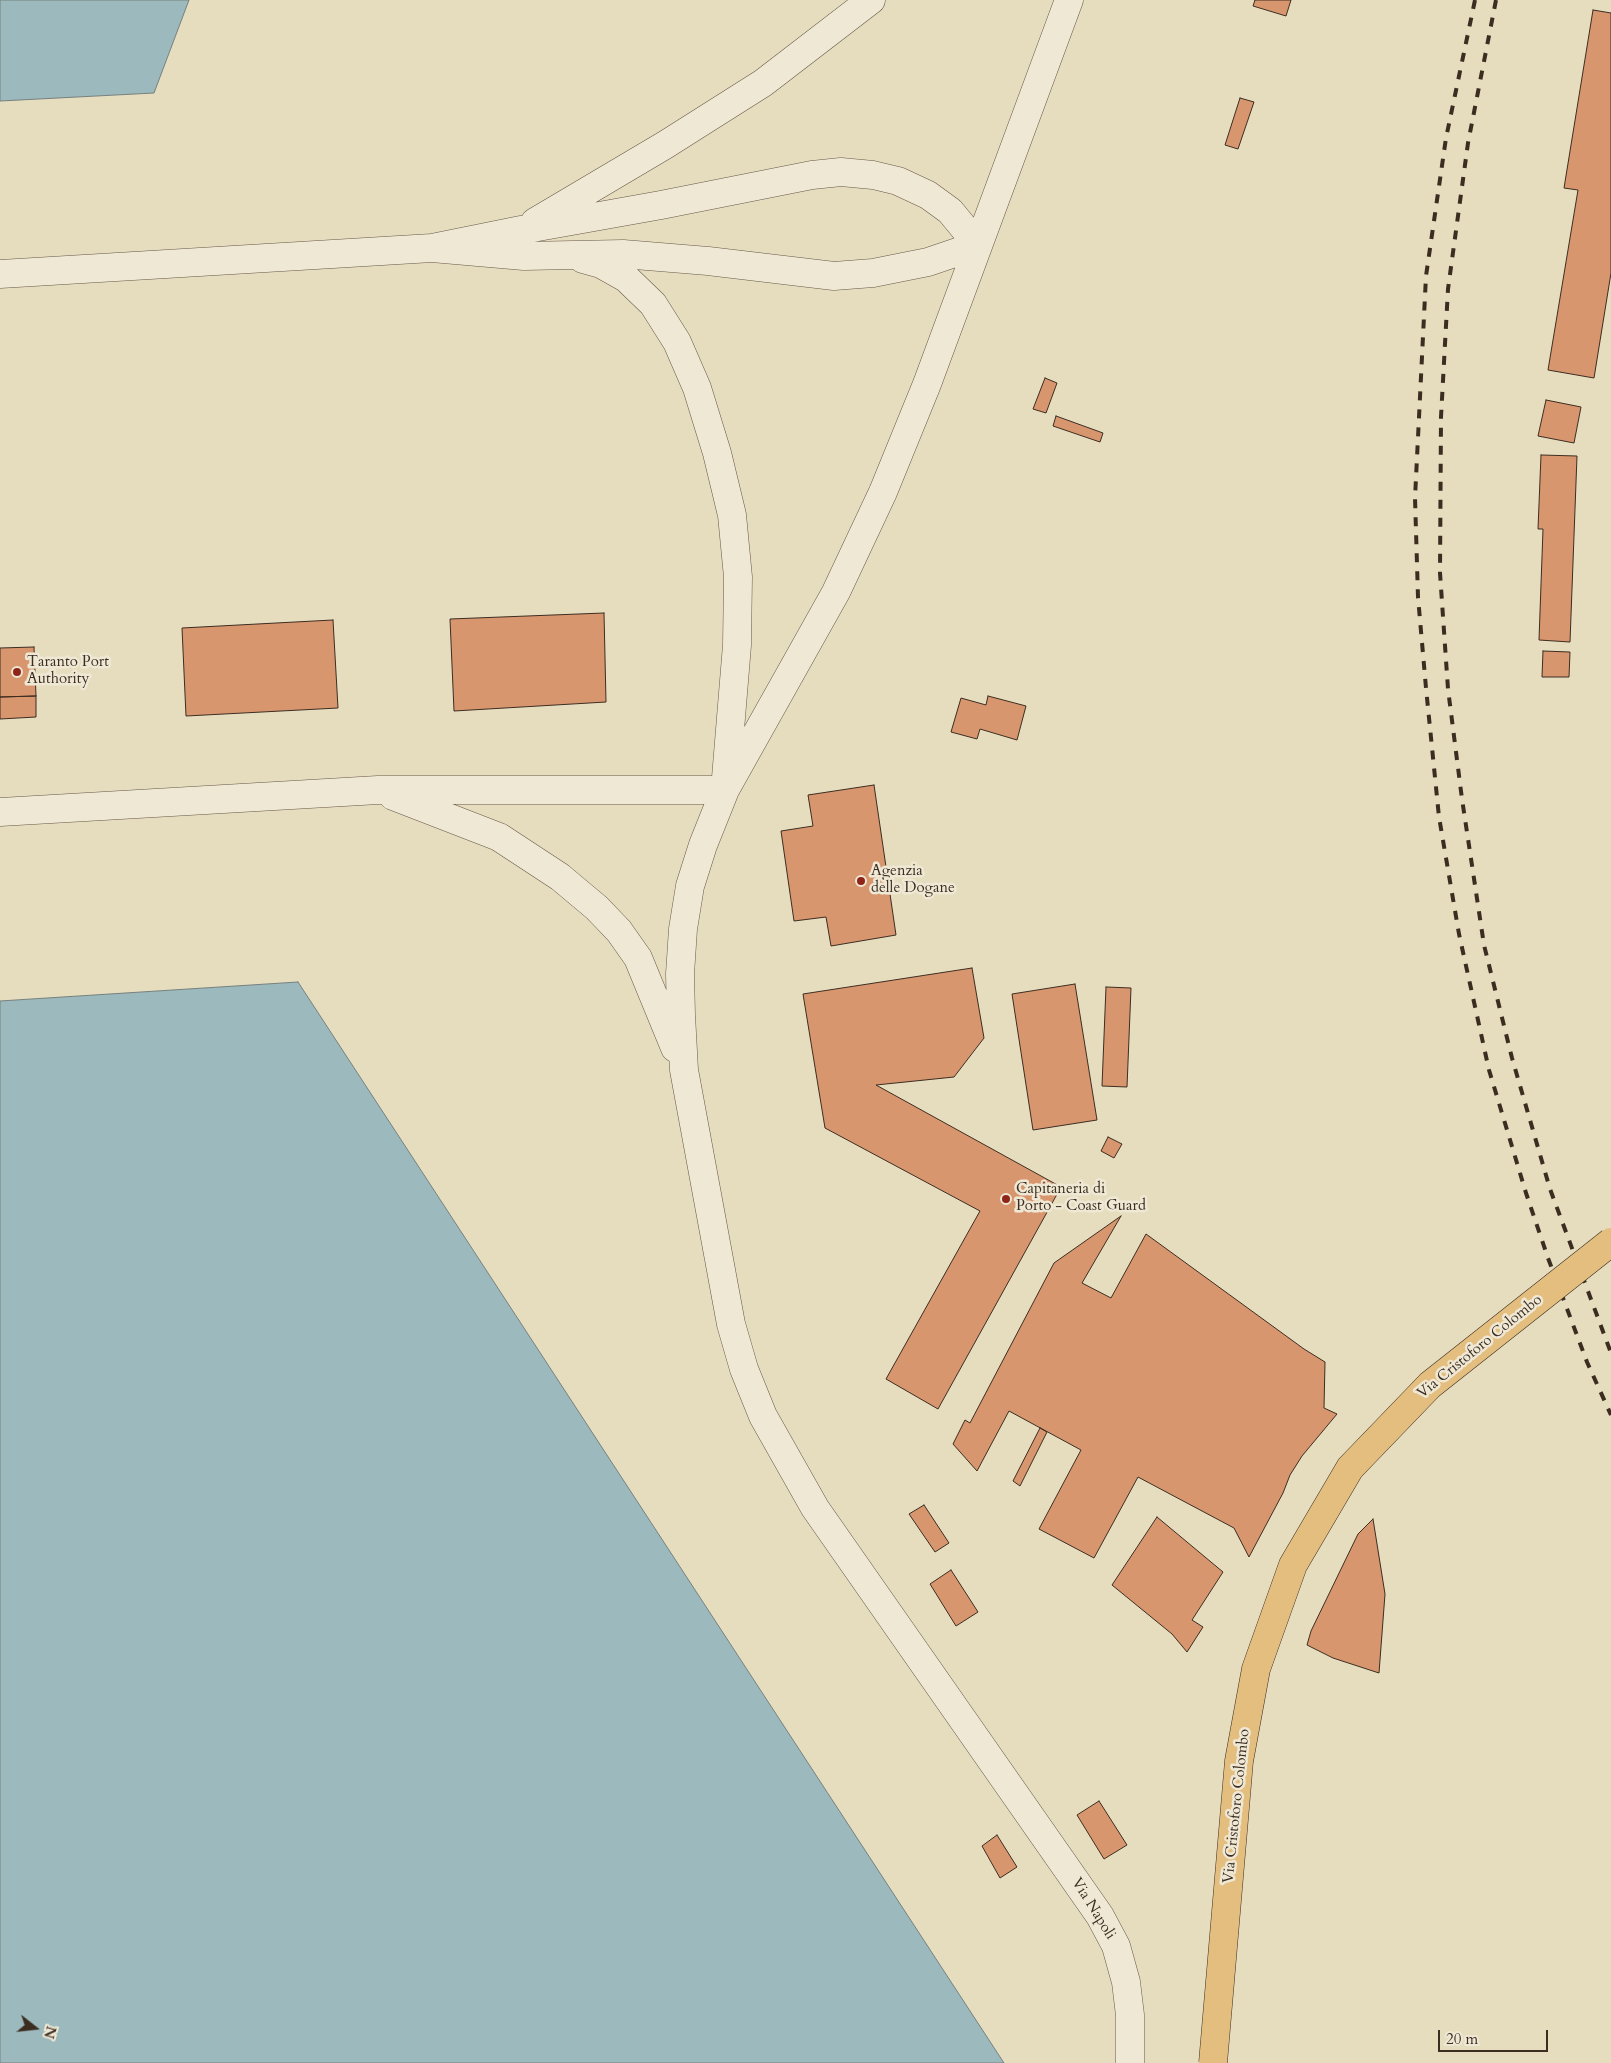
<!DOCTYPE html>
<style>
body{margin:0}
#map{position:relative;width:1611px;height:2063px;overflow:hidden;background:#e6dcbe;font-family:Cardo,serif}
canvas{display:block}
.north{position:absolute;left:10px;top:2003px;width:50px;height:50px;-webkit-text-stroke:4px #efe8d5;paint-order:stroke;rotate:106deg;font-size:14px;font-weight:700;line-height:20px;text-align:center;color:#3c2d21}
.north::after{content:'';display:block;margin:auto;width:18px;height:22px;background:#3c2d21;clip-path:polygon(50% 0,100% 100%,50% 72%,0 100%)}
.scale{position:absolute;left:1438px;top:2030px;width:110px;height:22px;box-sizing:border-box;border:2px solid #3c2d21;border-top:0;padding-left:6px;font-size:15px;line-height:18px;white-space:nowrap;color:#3c2d21;-webkit-text-stroke:4px #efe8d5;paint-order:stroke}
</style>
<div id="map">
<canvas width="1611" height="2063"></canvas>
<div class="north">N</div>
<div class="scale">20 m</div>
</div>
<script>
const ctx = document.querySelector('canvas').getContext('2d');
ctx.lineJoin = 'round';
function fill(path, color) {
  ctx.fillStyle = color;
  ctx.fill(path, 'evenodd');
}
function toPath(rows) {
  const path = new Path2D();
  for (const r of rows) {
    path.moveTo(r[0], r[1]);
    for (let i = 2; i < r.length; i += 2) path.lineTo(r[i], r[i + 1]);
  }
  return path;
}
function stroke(path, color, width, dash) {
  ctx.strokeStyle = color;
  ctx.lineWidth = width;
  ctx.lineCap = dash ? 'butt' : 'round';
  ctx.setLineDash(dash || []);
  ctx.stroke(path);
}
function drawText(font, color, halo, rows, align = 'center') {
  ctx.font = font + ' Cardo,serif';
  ctx.lineWidth = 5;
  ctx.setLineDash([]);
  ctx.textBaseline = 'middle';
  ctx.strokeStyle = halo;
  ctx.fillStyle = color;
  for (const [text, x, y, turn = 0] of rows) {
    ctx.save();
    ctx.translate(x, y);
    ctx.rotate((+turn || 0) * Math.PI / 180);
    ctx.textAlign = isNaN(turn) ? turn : align;
    if (halo) ctx.strokeText(text, 0, 0);
    ctx.fillText(text, 0, 0);
    ctx.restore();
  }
}
const water = toPath([
 [0,0,189,0,154,93,0,101,0,0],
 [298,982,1004,2063,0,2063,0,1001,298,982]
]);
fill(water, '#9cb9bd');
stroke(water, '#76817f', 1);
const building = toPath([
 [1255,0,1291,0,1286,16,1253,6,1255,0],
 [1593,10,1611,13,1611,273,1594,378,1548,370,1578,190,1564,188,1593,10],
 [1240,98,1254,102,1238,149,1225,145,1240,98],
 [1045,378,1057,383,1046,413,1033,409,1045,378],
 [1546,400,1581,407,1574,443,1538,436,1546,400],
 [1056,416,1103,433,1100,442,1053,426,1056,416],
 [1541,455,1577,456,1570,642,1539,640,1543,529,1538,529,1541,455],
 [604,613,606,702,454,711,450,619,604,613],
 [333,620,338,708,186,716,182,628,333,620],
 [34,647,36,696,0,697,0,648,34,647],
 [1543,651,1570,652,1569,677,1542,677,1543,651],
 [36,696,36,717,0,719,0,697,36,696],
 [988,696,1026,706,1017,740,980,729,977,739,951,732,961,698,986,705,988,696],
 [874,785,896,935,831,946,826,917,794,921,781,831,813,826,808,795,874,785],
 [972,968,984,1038,954,1077,876,1085,1061,1187,938,1409,886,1379,980,1211,825,1128,803,994,972,968],
 [1075,984,1097,1120,1033,1130,1012,994,1075,984],
 [1106,987,1131,988,1127,1087,1102,1086,1106,987],
 [1108,1137,1122,1144,1114,1158,1101,1151,1108,1137],
 [1121,1216,1082,1283,1111,1298,1146,1234,1304,1349,1325,1362,1324,1408,1337,1414,1302,1456,1290,1475,1283,1493,1249,1557,1234,1528,1138,1477,1094,1558,1039,1529,1081,1450,1009,1411,977,1471,953,1444,965,1420,970,1423,1054,1263,1121,1216],
 [1040,1428,1047,1432,1020,1486,1013,1481,1040,1428],
 [924,1505,949,1543,935,1552,909,1514,924,1505],
 [1157,1517,1223,1572,1192,1620,1203,1627,1187,1652,1172,1634,1112,1585,1157,1517],
 [1373,1519,1385,1594,1379,1673,1333,1658,1307,1645,1311,1631,1358,1534,1373,1519],
 [951,1570,978,1612,956,1626,930,1584,951,1570],
 [1099,1801,1127,1845,1104,1859,1077,1815,1099,1801],
 [997,1835,1017,1867,1000,1878,982,1846,997,1835]
]);
fill(building, '#d8966f');
stroke(building, '#3c2d21', 1);
const minor = toPath([
 [1069,0,927,384,883,492,836,592,725,790,703,845,690,886,683,929,680,974,681,1015,684,1070,731,1324,744,1369,763,1416,815,1508,1100,1916,1116,1946,1126,1982,1130,2015,1130,2063],
 [535,222,665,145,763,83,871,0],
 [0,274,432,248,524,256,623,254,708,261,834,276,873,273,928,262,978,245,950,211,928,195,898,181,873,175,841,172,812,175,661,205,521,230,432,248],
 [393,796,499,837,560,877,597,908,619,931,638,958,675,1048],
 [0,812,378,790,725,790,737,645,738,577,732,515,717,453,697,388,677,342,653,304,626,278,601,264,583,259]
]);
stroke(minor, '#665948', 29);
stroke(minor, '#efe8d5', 28);
stroke(toPath([
 [1475,0,1446,138,1426,276,1415,498,1418,597,1426,688,1439,817,1459,934,1489,1070,1526,1193,1548,1258,1587,1362,1611,1415],
 [1496,0,1468,143,1448,289,1441,417,1440,573,1448,689,1462,799,1484,945,1512,1058,1550,1189,1611,1353]
]), '#3c2d21', 4, [9, 9]);
const majorBridge = toPath([
 [1213,2063,1239,1761,1256,1669,1293,1565,1350,1468,1430,1385,1611,1242]
]);
stroke(majorBridge, '#3c2d21', 29, []);
stroke(majorBridge, '#e3be7f', 28);
for (const [x, y, r, color] of [
 [17,672,5,"#8f2418"],
 [861,881,5,"#8f2418"],
 [1006,1199,5,"#8f2418"]
]) {
  const dot = new Path2D();
  dot.arc(x, y, r, 0, 2 * Math.PI);
  ctx.fillStyle = color;
  ctx.fill(dot);
  stroke(dot, '#efe8d5', 2);
}
drawText('15px', '#3c2d21', '#efe8d5', [
 ["Taranto Port",27,663],
 ["Authority",27,680],
 ["Agenzia",871,872],
 ["delle Dogane",871,889],
 ["Capitaneria di",1016,1190],
 ["Porto - Coast Guard",1016,1207]
], 'left');
drawText('15px', '#3c2d21', '#efe8d5', [
 ["Via Cristoforo Colombo",1480,1347,-39],
 ["Via Cristoforo Colombo",1237,1806,-84],
 ["Via Napoli",1093,1909,58]
]);
</script>
